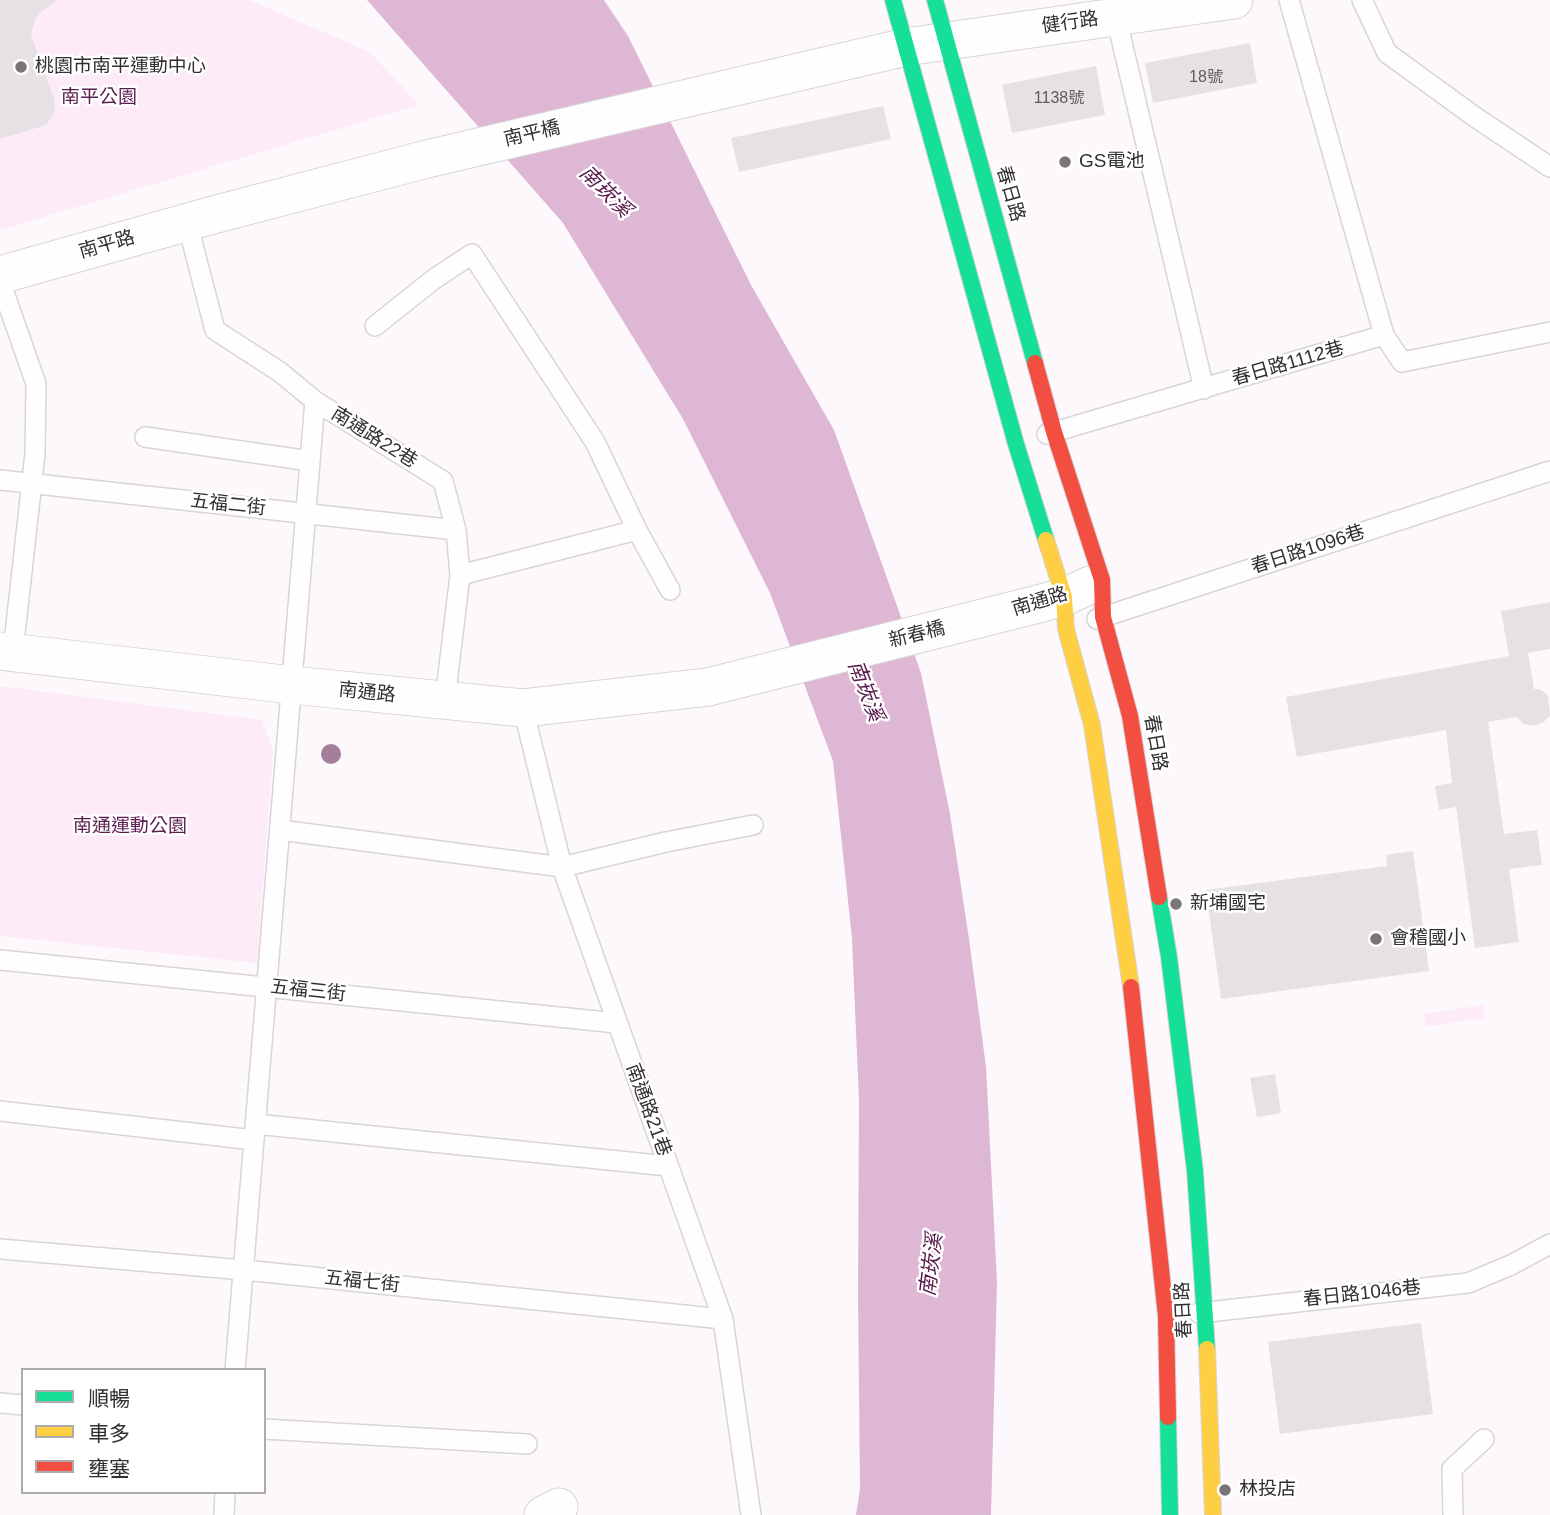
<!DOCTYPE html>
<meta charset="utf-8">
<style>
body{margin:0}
#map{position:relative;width:1550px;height:1515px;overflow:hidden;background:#fdf8fb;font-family:Arial,"Noto Sans TC",sans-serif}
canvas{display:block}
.legend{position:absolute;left:21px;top:1368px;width:245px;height:126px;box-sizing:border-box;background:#fff;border:2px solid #adabad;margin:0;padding:9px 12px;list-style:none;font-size:21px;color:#332e32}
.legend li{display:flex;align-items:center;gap:14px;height:35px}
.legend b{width:35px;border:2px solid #adabad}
</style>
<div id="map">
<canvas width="1550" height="1515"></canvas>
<ul class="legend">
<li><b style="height:9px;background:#16e098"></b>順暢</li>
<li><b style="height:9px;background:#ffcf43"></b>車多</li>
<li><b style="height:9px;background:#f24e42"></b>壅塞</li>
</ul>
</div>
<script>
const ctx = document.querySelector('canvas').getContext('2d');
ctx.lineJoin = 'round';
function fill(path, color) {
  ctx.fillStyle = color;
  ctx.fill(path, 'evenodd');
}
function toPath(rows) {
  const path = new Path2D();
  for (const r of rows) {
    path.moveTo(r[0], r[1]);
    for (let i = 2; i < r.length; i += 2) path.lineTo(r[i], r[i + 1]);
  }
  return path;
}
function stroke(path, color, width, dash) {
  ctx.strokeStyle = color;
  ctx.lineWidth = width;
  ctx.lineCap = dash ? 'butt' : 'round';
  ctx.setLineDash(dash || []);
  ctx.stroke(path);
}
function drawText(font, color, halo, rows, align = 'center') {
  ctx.font = font + ' Arial,"Noto Sans TC",sans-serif';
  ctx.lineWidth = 5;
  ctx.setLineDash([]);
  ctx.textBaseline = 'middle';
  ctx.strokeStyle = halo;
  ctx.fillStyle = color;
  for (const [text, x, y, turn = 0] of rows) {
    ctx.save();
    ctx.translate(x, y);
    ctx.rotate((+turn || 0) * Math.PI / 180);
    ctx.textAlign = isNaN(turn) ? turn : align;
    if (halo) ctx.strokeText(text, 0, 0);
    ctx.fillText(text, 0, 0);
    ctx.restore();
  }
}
fill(toPath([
 [0,0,249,0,370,52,419,105,0,230],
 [0,686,262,720,273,752,257,963,0,936],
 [1484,1005,1485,1018,1426,1027,1424,1014]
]), '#fdebf8');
fill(toPath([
 [367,0,604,0,628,36,751,285,834,430,921,673,950,814,969,939,986,1067,997,1282,991,1515,856,1515,860,1489,858,1294,859,1101,852,938,833,761,770,593,683,419,563,223]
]), '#deb7d4');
fill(toPath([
 [0,0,58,0,39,13,34,22,31,35,54,99,55,110,46,125,0,139],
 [1250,43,1257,83,1153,103,1145,63],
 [1096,66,1105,115,1012,133,1002,85],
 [883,106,891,139,739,172,731,138],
 [1550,602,1550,649,1528,653,1534,689,1540,689,1548,696,1550,715,1544,722,1534,726,1524,724,1516,717,1488,722,1504,834,1537,830,1542,865,1509,869,1519,942,1475,948,1456,807,1439,810,1435,786,1452,783,1446,730,1297,757,1286,697,1509,656,1501,611],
 [1413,851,1429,971,1221,999,1206,890,1387,866,1386,855],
 [1275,1074,1281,1113,1257,1117,1250,1078],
 [1421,1323,1433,1414,1280,1434,1268,1342]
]), '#e5e1e4');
const lane = toPath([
 [1289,0,1384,335],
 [1362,0,1387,53,1475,117,1550,167],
 [1116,17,1204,389],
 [187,222,215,330,280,372,315,401,443,481,456,530,460,575,445,700],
 [0,281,36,384,35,454,13,652],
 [375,326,434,279,472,254,595,442,637,530,670,590],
 [1047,434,1384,335,1402,362,1550,332],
 [145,437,310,461],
 [0,480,456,530],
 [460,575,637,530],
 [1097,619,1550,471],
 [523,708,562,867,723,1319,751,1515],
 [280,830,562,867,666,842,753,825],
 [0,960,617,1023],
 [0,1111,254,1140],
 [255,1124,668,1166],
 [0,1249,244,1270,723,1319],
 [1199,1313,1468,1283,1511,1265,1550,1244],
 [235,1370,315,401],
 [0,1403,23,1405],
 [264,1429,527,1444],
 [224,1515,225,1492],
 [1453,1515,1452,1469,1484,1439]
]);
const street = toPath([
 [0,275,213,215,427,159,906,47,1234,0],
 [0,651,292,685,523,708,708,687,1038,604,1064,597,1090,585],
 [543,1515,559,1507]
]);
const fast = toPath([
 [893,0,1016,444,1046,540],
 [935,0,1035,363],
 [1159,897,1169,957,1195,1171,1207,1349],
 [1168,1417,1170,1515]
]);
const slow = toPath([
 [1046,540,1064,597,1066,629,1092,725,1131,987],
 [1207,1349,1213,1515]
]);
const jam = toPath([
 [1035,363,1054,432,1102,580,1103,617,1130,716,1159,897],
 [1131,987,1166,1316,1168,1417]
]);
stroke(lane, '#d8d4d7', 22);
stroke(street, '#d8d4d7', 39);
stroke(fast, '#d8d4d7', 18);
stroke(slow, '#d8d4d7', 18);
stroke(jam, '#d8d4d7', 18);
stroke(lane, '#fffefe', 19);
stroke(street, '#fffefe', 37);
stroke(fast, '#16e098', 16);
stroke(slow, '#ffcf43', 16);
stroke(jam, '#f24e42', 16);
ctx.fillStyle = '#a47f9c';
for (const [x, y] of [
 [331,754]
]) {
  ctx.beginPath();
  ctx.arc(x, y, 10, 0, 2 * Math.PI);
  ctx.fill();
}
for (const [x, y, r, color] of [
 [21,67,7,"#7a7578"],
 [1065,162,7,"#7a7578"],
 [1176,904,7,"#7a7578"],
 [1376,939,7,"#7a7578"],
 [1225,1490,7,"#7a7578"]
]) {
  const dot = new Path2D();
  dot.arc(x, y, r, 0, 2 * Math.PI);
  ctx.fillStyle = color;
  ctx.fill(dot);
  stroke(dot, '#fff', 2.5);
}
drawText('16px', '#605b5e', null, [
 ["18號",1206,78],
 ["1138號",1059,99]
]);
drawText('19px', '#332e32', '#fff', [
 ["健行路",1070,23,-8],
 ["南平橋",532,134,-13],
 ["春日路",1010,194,74],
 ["南平路",107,245,-16],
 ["春日路1112巷",1288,364,-16],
 ["南通路22巷",374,438,32],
 ["五福二街",228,505,6],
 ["春日路1096巷",1308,550,-18],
 ["南通路",1040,602,-17],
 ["新春橋",917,635,-14],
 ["南通路",367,693,6],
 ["春日路",1155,743,80],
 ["五福三街",308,991,6],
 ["南通路21巷",648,1110,70],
 ["五福七街",362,1282,6],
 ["春日路1046巷",1362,1294,-6],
 ["春日路",1184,1310,-93]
]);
drawText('19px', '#332e32', '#fff', [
 ["桃園市南平運動中心",35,67],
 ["GS電池",1079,162],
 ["新埔國宅",1190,904],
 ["會稽國小",1390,939],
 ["林投店",1239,1490]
], 'left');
drawText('19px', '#5b1c4f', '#fff', [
 ["南平公園",99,98],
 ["南通運動公園",130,827]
]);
drawText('italic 21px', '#58194d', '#fff', [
 ["南崁溪",605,192,45],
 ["南崁溪",865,691,69],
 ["南崁溪",932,1265,-83]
]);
</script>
